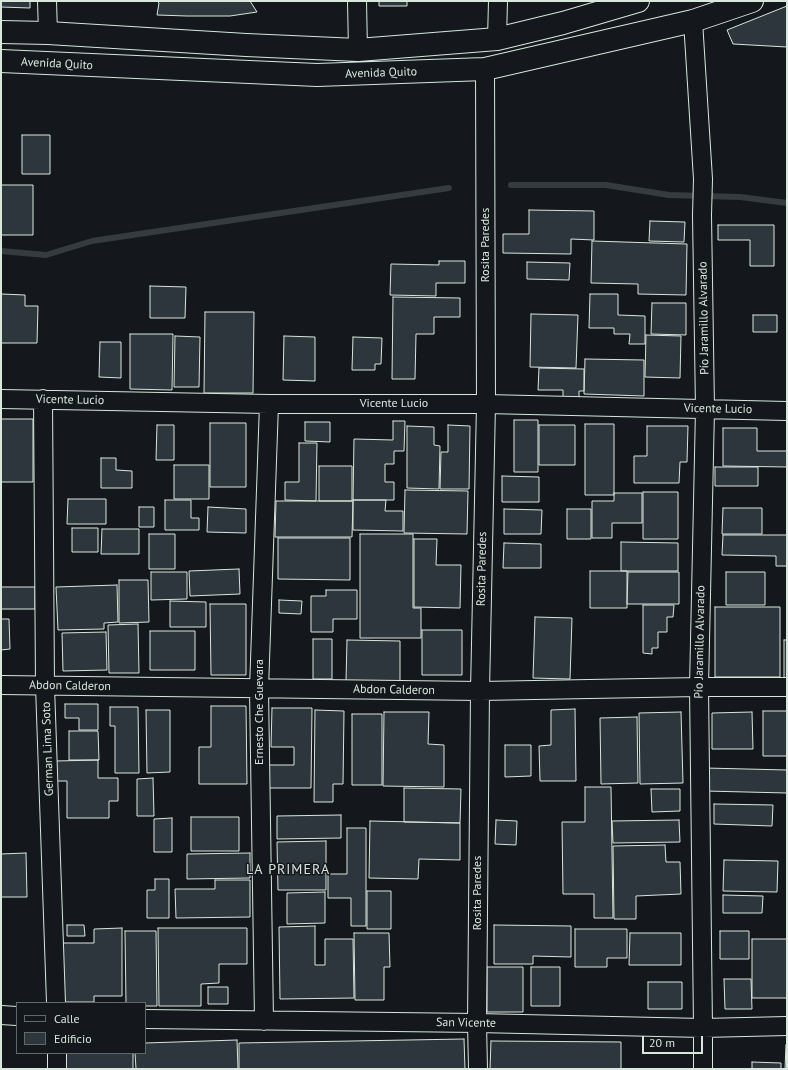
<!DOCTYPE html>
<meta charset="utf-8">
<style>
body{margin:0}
#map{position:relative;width:788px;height:1070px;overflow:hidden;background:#14181c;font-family:"PT Sans",sans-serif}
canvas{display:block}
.frame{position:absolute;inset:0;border:2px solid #d8e6dc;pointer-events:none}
.legend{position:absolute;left:16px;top:1002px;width:130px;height:52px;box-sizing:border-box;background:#14181c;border:1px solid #626a69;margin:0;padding:5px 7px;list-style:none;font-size:12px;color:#d8e6dc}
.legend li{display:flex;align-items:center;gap:8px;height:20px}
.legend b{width:20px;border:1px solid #626a69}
.scale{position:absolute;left:642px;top:1036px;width:61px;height:18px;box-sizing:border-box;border:2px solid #d8e6dc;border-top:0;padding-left:5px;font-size:12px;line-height:14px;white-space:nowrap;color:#d8e6dc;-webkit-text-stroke:3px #14181c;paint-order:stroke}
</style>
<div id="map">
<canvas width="788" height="1070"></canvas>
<div class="frame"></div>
<ul class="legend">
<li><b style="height:5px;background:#14181c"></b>Calle</li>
<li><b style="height:11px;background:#2c363c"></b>Edificio</li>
</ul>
<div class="scale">20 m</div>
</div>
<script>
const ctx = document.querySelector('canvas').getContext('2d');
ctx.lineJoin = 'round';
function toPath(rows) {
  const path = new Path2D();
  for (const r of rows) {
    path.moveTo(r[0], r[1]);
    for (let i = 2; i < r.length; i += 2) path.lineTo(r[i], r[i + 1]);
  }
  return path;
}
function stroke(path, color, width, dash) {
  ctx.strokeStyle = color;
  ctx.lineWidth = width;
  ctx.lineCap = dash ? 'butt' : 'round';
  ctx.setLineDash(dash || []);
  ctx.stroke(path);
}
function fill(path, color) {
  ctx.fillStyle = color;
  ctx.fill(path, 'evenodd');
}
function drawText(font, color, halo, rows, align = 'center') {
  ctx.font = font + ' "PT Sans",sans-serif';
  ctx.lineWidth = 3;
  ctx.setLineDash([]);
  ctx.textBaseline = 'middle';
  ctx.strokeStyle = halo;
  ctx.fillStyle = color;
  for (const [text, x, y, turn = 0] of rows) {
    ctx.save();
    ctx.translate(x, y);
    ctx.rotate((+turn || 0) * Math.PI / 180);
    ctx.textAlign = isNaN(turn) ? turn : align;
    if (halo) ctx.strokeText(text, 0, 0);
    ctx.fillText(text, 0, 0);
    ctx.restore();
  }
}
stroke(toPath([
 [511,185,606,185,669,195,740,197,787,203],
 [1,251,46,255,92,241,449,188]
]), '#363b3e', 6);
const building = toPath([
 [1,1,30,1,30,8,1,7,1,1],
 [157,1,250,1,257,12,230,16,187,16,157,15,159,3,157,1],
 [379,1,407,1,407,6,379,6,379,1],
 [787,6,787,47,733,44,727,30,787,6],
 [22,135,50,135,50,174,22,174,22,135],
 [1,185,33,185,33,235,1,235,1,185],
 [529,210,594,211,594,240,571,239,571,254,503,253,503,234,529,234,529,210],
 [650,221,685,222,684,242,649,241,650,221],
 [718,225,774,225,774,266,750,266,750,240,718,240,718,225],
 [592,241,687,244,686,295,638,294,638,284,591,283,592,241],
 [439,261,465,261,465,283,436,283,436,296,390,295,391,264,439,265,439,261],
 [527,262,570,263,569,280,527,279,527,262],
 [150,286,186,287,185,318,150,318,150,286],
 [1,294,25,295,25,306,38,306,37,343,1,343,1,294],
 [590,294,618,294,618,315,645,316,645,344,629,344,630,334,614,334,614,328,589,328,590,294],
 [393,297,460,298,460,317,434,317,434,334,416,334,415,379,392,379,393,297],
 [652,303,686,303,686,335,651,334,652,303],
 [205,312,254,312,253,393,204,393,205,312],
 [531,314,578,315,576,368,530,367,531,314],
 [753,315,777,315,777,332,753,332,753,315],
 [130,334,173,334,172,390,130,389,130,334],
 [646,335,681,336,680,378,645,377,646,335],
 [175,336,200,337,199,387,174,387,175,336],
 [284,336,315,337,315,381,283,380,284,336],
 [353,337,382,338,381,364,375,364,375,370,352,370,353,337],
 [100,342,121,342,121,378,99,377,100,342],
 [585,359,644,360,644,396,584,394,585,359],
 [539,368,584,369,584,391,579,391,579,398,563,398,563,390,538,390,539,368],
 [1,419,33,419,33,482,1,482,1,419],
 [514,420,538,420,538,472,514,472,514,420],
 [393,421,405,421,404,451,394,451,394,464,385,464,385,482,394,482,394,500,353,500,354,439,393,440,393,421],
 [305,422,330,422,330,442,305,441,305,422],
 [210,423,246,423,246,487,210,487,210,423],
 [585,424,614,424,614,495,585,495,585,424],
 [157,425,174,425,174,460,156,460,157,425],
 [448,425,470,426,469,489,440,489,441,452,448,452,448,425],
 [539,425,575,425,575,465,539,465,539,425],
 [407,426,434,427,434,445,440,446,439,489,407,488,407,426],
 [647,426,688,426,687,462,680,462,679,483,634,483,634,456,647,456,647,426],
 [723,428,757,428,757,451,787,451,787,467,723,466,723,428],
 [299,443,317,443,316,501,285,500,285,482,299,482,299,443],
 [101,458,116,458,116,470,132,471,132,488,101,488,101,458],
 [174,465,209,465,209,499,174,499,174,465],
 [319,466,352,466,352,501,319,501,319,466],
 [715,467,758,467,758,486,715,486,715,467],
 [502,476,539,477,539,502,502,502,502,476],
 [405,490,468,491,467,534,404,533,405,490],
 [643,492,678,492,678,539,643,539,643,492],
 [614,493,642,493,642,523,612,523,612,538,592,538,592,501,614,501,614,493],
 [68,499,106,499,106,524,67,524,68,499],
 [165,500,191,500,191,518,199,518,199,530,165,530,165,500],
 [353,500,386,500,385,511,403,511,403,531,353,530,353,500],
 [276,501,353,501,352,537,275,537,276,501],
 [139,507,154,507,154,527,139,527,139,507],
 [208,507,246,509,246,533,207,532,208,507],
 [723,508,762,508,762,534,722,534,723,508],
 [504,509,542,510,541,534,504,534,504,509],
 [567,509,591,509,591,539,567,539,567,509],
 [72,528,98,528,98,552,72,552,72,528],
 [102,529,139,529,139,554,101,554,102,529],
 [149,534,175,534,175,569,149,569,149,534],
 [360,534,413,534,413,608,421,608,421,638,360,638,360,534],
 [723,535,787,535,787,566,776,566,776,556,722,555,723,535],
 [278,538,350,538,350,580,278,579,278,538],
 [414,539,437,539,436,565,461,565,460,608,414,607,414,539],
 [621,542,678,543,678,571,621,571,621,542],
 [504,543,541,544,541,568,503,568,504,543],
 [239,569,240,594,190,596,189,571,239,569],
 [590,571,627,571,627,608,590,608,590,571],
 [151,572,187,572,187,599,151,600,151,572],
 [628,572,679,572,679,604,627,604,628,572],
 [726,572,765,572,765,605,726,605,726,572],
 [119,580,148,580,149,622,119,623,119,580],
 [117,585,118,622,104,623,104,629,58,630,56,587,117,585],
 [1,587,35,587,35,609,1,609,1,587],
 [326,590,357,590,357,619,333,619,333,632,311,632,311,596,326,596,326,590],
 [279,600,302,601,301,614,279,613,279,600],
 [170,601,206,602,206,627,170,627,170,601],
 [210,604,246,604,246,675,211,675,210,604],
 [643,605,674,605,673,617,667,617,667,632,658,632,658,648,652,648,652,654,643,653,643,605],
 [715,607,780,607,780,677,715,677,715,607],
 [535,617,572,618,570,679,533,678,535,617],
 [1,619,9,619,10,649,1,650,1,619],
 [138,624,139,673,109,673,108,625,138,624],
 [422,630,462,630,462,675,422,675,422,630],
 [150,631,195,631,195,670,150,670,150,631],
 [106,632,107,670,63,671,62,633,106,632],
 [313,639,332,639,332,679,313,679,313,639],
 [347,640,400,641,400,682,346,681,347,640],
 [784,640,787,640,787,680,784,680,784,640],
 [65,704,98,704,98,730,79,730,79,718,65,718,65,704],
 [211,706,246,706,247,784,199,784,199,747,211,747,211,706],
 [110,707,138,707,139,773,115,773,115,726,110,726,110,707],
 [272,708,312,708,311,788,265,788,265,765,294,765,294,747,271,747,272,708],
 [575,709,576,781,540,781,539,746,551,745,551,710,575,709],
 [146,710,170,710,170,772,147,773,146,710],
 [315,710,344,711,343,784,333,784,333,802,314,802,315,710],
 [763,711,787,711,787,756,763,756,763,711],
 [384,712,429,712,428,744,444,745,444,787,383,786,384,712],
 [681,712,683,783,640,784,639,713,681,712],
 [752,712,753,749,712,749,712,713,752,712],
 [352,714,382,714,382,785,352,785,352,714],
 [637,717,638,783,601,784,600,718,637,717],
 [69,731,98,731,99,760,69,760,69,731],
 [505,745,531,745,531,776,505,777,505,745],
 [98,760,98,778,118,778,118,801,109,801,109,818,67,818,67,781,55,781,55,761,98,760],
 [705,768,787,770,787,793,705,791,705,768],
 [153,778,154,816,137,816,137,779,153,778],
 [585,787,611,787,613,918,594,918,594,894,563,894,562,822,585,822,585,787],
 [404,788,461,789,460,823,404,822,404,788],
 [651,789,680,789,680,811,652,812,651,789],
 [714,804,773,805,772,826,714,824,714,804],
 [341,815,341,838,277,839,277,816,341,815],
 [191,817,239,817,239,851,191,851,191,817],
 [172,818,172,852,154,852,154,819,172,818],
 [496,820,517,821,516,845,495,844,496,820],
 [679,820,680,842,613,843,612,821,679,820],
 [370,821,460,823,460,860,419,859,418,879,369,878,370,821],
 [347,828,366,828,366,926,351,926,351,898,328,898,328,874,347,874,347,828],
 [326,841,326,890,278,890,277,842,326,841],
 [665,845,666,862,680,862,681,894,636,896,636,919,614,919,613,846,665,845],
 [26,853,27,897,1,897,1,854,26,853],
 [250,853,250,878,187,879,187,854,250,853],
 [724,860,778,861,777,892,723,891,724,860],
 [155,879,169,879,169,918,147,918,147,890,155,890,155,879],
 [215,880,250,880,250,917,176,918,175,889,215,889,215,880],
 [367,891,391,891,391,929,367,929,367,891],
 [325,892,325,923,287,924,287,893,325,892],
 [723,895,763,896,762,913,723,913,723,895],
 [67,925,84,925,85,936,67,936,67,925],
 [494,925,571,926,571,957,533,956,533,964,494,964,494,925],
 [315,926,315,965,325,965,325,939,353,939,354,998,280,999,279,927,315,926],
 [122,928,122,996,94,996,94,1002,60,1002,59,943,94,943,94,929,122,928],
 [158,928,247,928,247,964,219,964,219,983,201,984,201,1006,159,1006,158,928],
 [575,929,627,929,627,958,607,958,607,967,575,967,575,929],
 [125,931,156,931,157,1006,145,1006,145,1003,126,1003,125,931],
 [720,931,749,931,749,959,720,959,720,931],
 [354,933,389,933,390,967,384,967,384,1000,355,1000,354,933],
 [630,933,681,933,681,965,629,965,630,933],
 [752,939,787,939,787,998,752,998,752,939],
 [487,967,523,967,523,1012,487,1012,487,967],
 [531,967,560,967,560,1006,531,1006,531,967],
 [724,979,751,979,752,1009,725,1009,724,979],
 [648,982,682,982,682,1009,648,1009,648,982],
 [208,987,228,987,228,1004,208,1004,208,987],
 [464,1039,465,1069,239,1069,239,1043,464,1039],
 [237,1040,238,1069,136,1069,135,1053,145,1053,145,1043,237,1040],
 [491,1041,621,1042,621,1069,490,1069,491,1041],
 [786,1045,787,1045,787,1069,785,1069,786,1045],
 [64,1053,133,1053,133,1069,64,1069,64,1053],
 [752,1062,781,1063,781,1069,752,1069,752,1062]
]);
fill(building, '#2c363c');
stroke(building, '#d8e6dc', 1);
const minor = toPath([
 [47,1,48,33],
 [357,1,358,50],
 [693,21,703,179,702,215,705,409,699,687,703,1028,703,1069],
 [497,39,498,1],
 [1,399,269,404,486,404,787,411],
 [43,399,45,686,56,1003],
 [1,685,480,691,699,687,787,687],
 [1,1015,17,1016],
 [145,1019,477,1023,703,1028,787,1026],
 [264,1021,259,689,269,404],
 [57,1053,57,1069],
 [478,1069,477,1023,480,691,486,404,485,69]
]);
const trunk = toPath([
 [1,32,48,33,246,45,358,50,497,39,563,23,638,1],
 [1,61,317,75,485,69,693,21,752,1]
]);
stroke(minor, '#d8e6dc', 20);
stroke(trunk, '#d8e6dc', 24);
stroke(minor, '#14181c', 18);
stroke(trunk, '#14181c', 22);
drawText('12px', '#d8e6dc', '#14181c', [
 ["Avenida Quito",57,64,3],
 ["Avenida Quito",381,73,-2],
 ["Rosita Paredes",486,245,-90],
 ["Pío Jaramillo Alvarado",704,318,-91],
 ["Vicente Lucio",70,400,1],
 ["Vicente Lucio",394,404],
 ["Vicente Lucio",718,409,1],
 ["Rosita Paredes",482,569,-89],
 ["Pío Jaramillo Alvarado",700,642,-89],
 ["Abdon Calderon",70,686,1],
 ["Abdon Calderon",394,690,1],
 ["Ernesto Che Guevara",260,712,-90],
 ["German Lima Soto",48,749,-92],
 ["Rosita Paredes",478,893,-90],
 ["San Vicente",466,1023,1]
]);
ctx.letterSpacing = '1px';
drawText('14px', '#d8e6dc', '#14181c', [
 ["LA PRIMERA",288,870]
]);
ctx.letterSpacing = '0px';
</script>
